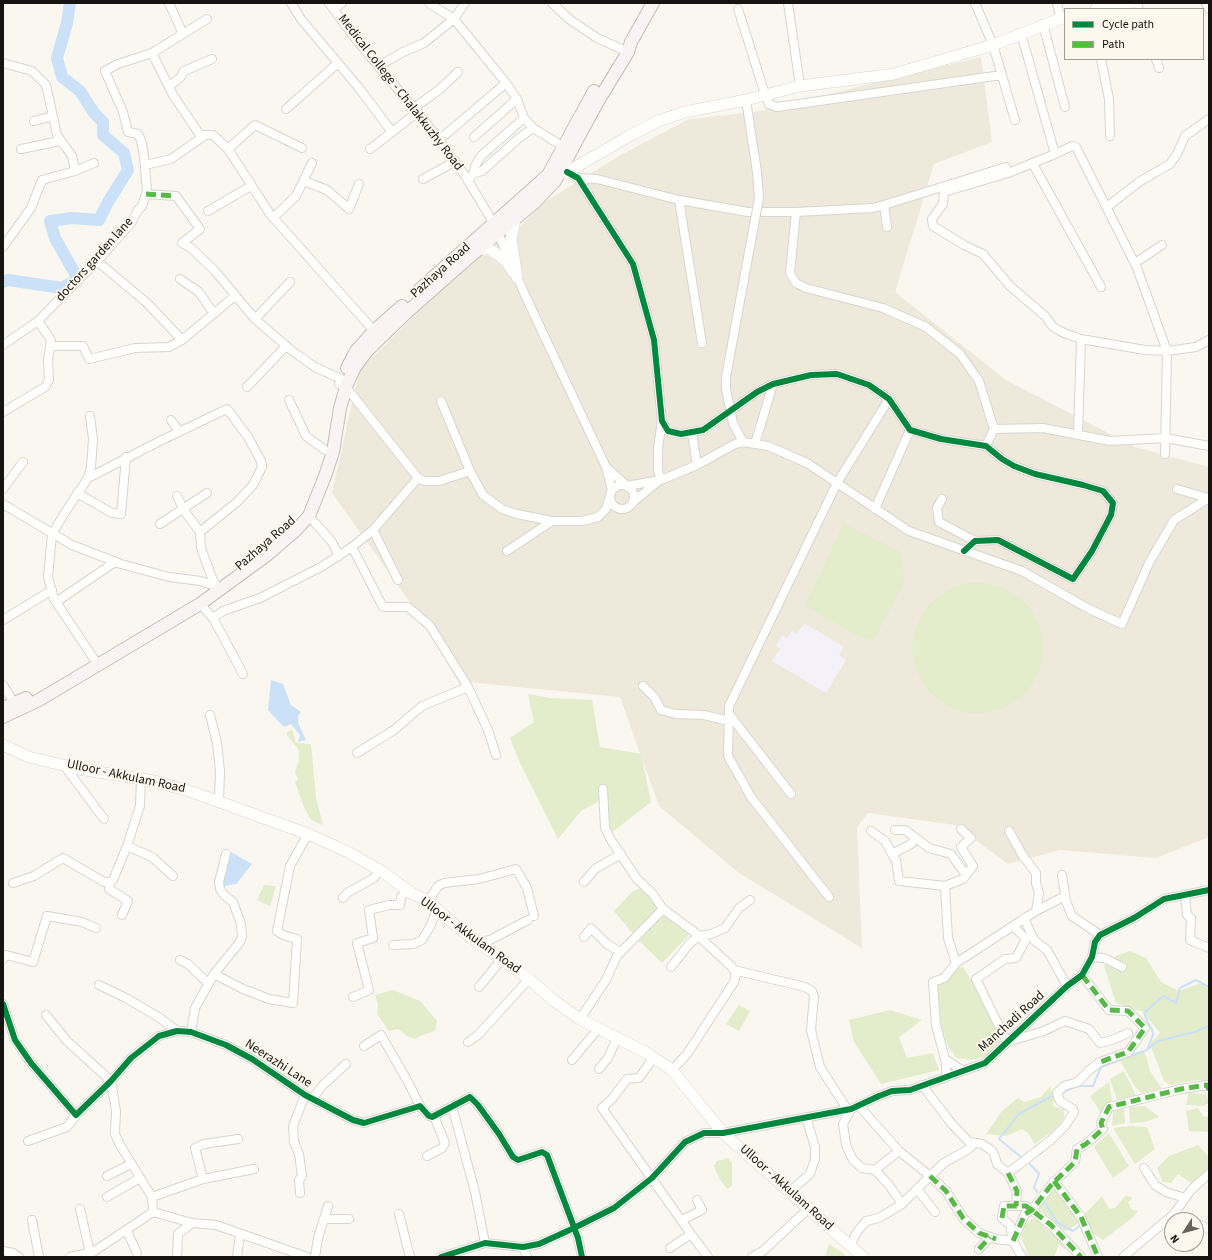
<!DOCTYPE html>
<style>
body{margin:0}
#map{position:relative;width:1212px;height:1260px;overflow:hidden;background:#faf7f0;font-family:"Source Sans 3",sans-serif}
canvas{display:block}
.frame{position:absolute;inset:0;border:4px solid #161410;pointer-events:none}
.legend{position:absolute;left:1064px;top:8px;width:140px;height:52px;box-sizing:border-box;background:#fdf8ed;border:1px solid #a19d95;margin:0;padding:5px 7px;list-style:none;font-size:12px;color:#161410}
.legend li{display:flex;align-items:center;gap:8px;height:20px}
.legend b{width:20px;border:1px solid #a19d95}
.north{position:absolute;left:1164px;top:1212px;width:40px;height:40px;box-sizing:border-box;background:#fdf8ed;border:1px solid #a19d95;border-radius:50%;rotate:234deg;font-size:11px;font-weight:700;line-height:16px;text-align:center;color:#161410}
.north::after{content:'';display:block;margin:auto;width:14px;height:18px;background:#66635e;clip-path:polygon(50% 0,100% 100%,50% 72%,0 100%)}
</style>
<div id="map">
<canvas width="1212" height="1260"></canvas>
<div class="frame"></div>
<ul class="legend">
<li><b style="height:5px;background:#00873e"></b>Cycle path</li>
<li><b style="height:5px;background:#58b947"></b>Path</li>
</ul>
<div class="north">N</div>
</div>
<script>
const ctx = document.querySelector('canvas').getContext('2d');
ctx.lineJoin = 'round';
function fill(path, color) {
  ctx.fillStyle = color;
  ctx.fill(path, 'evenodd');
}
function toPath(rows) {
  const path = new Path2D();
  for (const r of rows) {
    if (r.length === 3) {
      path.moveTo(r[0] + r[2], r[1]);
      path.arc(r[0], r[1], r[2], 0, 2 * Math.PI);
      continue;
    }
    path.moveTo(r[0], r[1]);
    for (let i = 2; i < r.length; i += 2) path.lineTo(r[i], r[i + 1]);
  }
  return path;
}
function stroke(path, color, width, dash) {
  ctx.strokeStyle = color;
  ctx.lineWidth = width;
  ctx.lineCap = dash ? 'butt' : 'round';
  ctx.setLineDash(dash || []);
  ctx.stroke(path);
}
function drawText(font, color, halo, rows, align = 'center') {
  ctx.font = font + ' "Source Sans 3",sans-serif';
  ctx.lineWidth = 3.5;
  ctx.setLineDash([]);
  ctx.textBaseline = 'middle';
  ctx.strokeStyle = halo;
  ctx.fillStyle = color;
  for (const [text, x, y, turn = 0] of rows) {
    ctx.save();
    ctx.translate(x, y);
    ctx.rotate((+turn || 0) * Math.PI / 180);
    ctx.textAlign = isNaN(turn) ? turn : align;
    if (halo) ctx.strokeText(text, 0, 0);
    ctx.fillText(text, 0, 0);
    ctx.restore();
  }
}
fill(toPath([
 [981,57,992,142,934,164,895,292,1006,380,1135,447,1209,467,1209,837,1156,858,1060,850,1008,864,955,825,868,813,857,827,862,948,739,873,659,806,620,697,467,682,332,493,359,371,460,270,520,227,543,203,619,156,689,119,755,112]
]), '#efe9dc');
fill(toPath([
 [804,623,844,647,839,655,846,660,826,693,772,661,780,649,776,646,782,635,787,638,792,631,797,634]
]), '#f4f1f8');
fill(toPath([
 [844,523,900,552,904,583,874,639,864,639,805,606],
 [978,648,65],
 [528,694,550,698,592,700,600,747,641,754,651,802,611,833,605,798,581,811,558,839,520,763,510,738,534,722],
 [292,730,296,743,311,744,316,798,323,825,311,820,304,807,295,782,298,779,295,772,299,761,299,750,287,735,287,732],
 [264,885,276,886,270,906,257,900],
 [640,888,660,908,633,934,614,911,632,892],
 [665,915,681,926,689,935,662,963,639,941,653,924],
 [1130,951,1146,958,1161,982,1179,991,1201,983,1209,990,1209,1080,1191,1081,1171,1085,1164,1081,1150,1044,1160,1033,1142,1011,1134,1010,1116,1003,1104,966,1116,956],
 [963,967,980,994,997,1027,1000,1041,985,1057,972,1060,956,1058,948,1046,942,1031,938,1005,936,986,947,981,956,968],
 [393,990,420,1001,437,1021,435,1031,422,1035,415,1039,407,1036,398,1029,389,1031,377,1014,378,1004,375,995],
 [739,1005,750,1011,739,1031,726,1024],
 [890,1010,922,1020,899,1037,907,1058,933,1053,939,1070,881,1084,854,1042,849,1020],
 [1143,1050,1147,1058,1150,1071,1162,1089,1141,1093,1134,1085,1119,1059],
 [1124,1071,1136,1096,1117,1100,1110,1079],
 [1109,1082,1112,1100,1101,1113,1090,1096],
 [1050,1086,1054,1099,1053,1106,1064,1109,1064,1118,1054,1130,1035,1144,1028,1133,1022,1129,1006,1136,986,1134,1002,1111,1018,1098,1024,1102,1041,1097],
 [1189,1092,1207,1095,1209,1103,1203,1106,1186,1105],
 [1145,1106,1159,1117,1145,1122,1130,1123,1129,1107],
 [1124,1108,1125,1123,1112,1126,1113,1111],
 [1198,1108,1203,1116,1209,1117,1209,1132,1189,1131,1186,1111],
 [1131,1126,1147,1127,1155,1149,1135,1164,1113,1128],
 [1109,1133,1129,1166,1113,1178,1094,1147],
 [1198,1145,1209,1157,1208,1169,1191,1183,1178,1174,1171,1183,1163,1182,1157,1168,1169,1156],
 [728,1158,732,1163,732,1186,727,1189,719,1178,714,1166,717,1161],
 [1055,1189,1081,1222,1065,1231,1039,1208],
 [1126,1195,1133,1198,1128,1202,1131,1209,1138,1211,1132,1218,1103,1240,1091,1232,1085,1214,1102,1196,1109,1209,1115,1208],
 [1031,1219,1036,1219,1068,1248,1064,1249,1059,1244,1054,1257,1029,1257,1021,1237,1025,1225],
 [829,1244,846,1255,845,1257,825,1257]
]), '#e3eccb');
fill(toPath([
 [271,680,283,684,291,705,301,712,298,716,298,723,306,740,298,742,300,735,291,724,284,727,268,710],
 [229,851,252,864,236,884,224,886,221,873]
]), '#cae1f8');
stroke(toPath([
 [1148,1049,1158,1041,1195,1032,1209,1026],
 [1063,1092,1078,1086,1093,1086,1101,1067,1147,1050,1153,1035,1152,1029,1148,1023,1144,1013,1163,996,1176,1003,1180,988,1196,980,1209,987],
 [1021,1157,999,1139,1019,1114,1052,1096],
 [1030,1164,1039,1174,1034,1187,1037,1192],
 [1044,1202,1058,1223,1073,1231,1082,1224],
 [1094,1240,1101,1254]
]), '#cae1f8', 2);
stroke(toPath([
 [3,282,8,280,62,288,78,279,55,238,50,221,72,218,99,220,108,202,128,170,124,153,103,135,103,122,94,113,80,91,62,77,57,58,67,23,70,3]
]), '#cae1f8', 12);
const minor = toPath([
 [169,3,183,34,152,53,173,95,200,135,213,135,228,149,270,214,374,331],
 [291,3,301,19,359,88,392,132],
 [329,3,358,42,427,124,466,177,494,224,525,295,606,467,612,490],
 [552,3,569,19,597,38,628,52],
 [788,3,800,86],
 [975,3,993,45,1015,120],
 [1057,3,1060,18],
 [1137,3,1139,9],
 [1206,3,1209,9],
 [430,4,454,19,506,83],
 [334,9,342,3],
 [738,9,765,94,769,104,777,107,1002,75],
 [1043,24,1065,107],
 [1021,33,1055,154,1072,146,1076,147,1137,268,1167,351,1165,454],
 [183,34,207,19],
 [1101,59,1109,99,1110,136],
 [1156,59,1159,68],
 [3,63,32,71,46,85,57,135,72,156,75,171,94,163],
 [379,66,403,52,424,43,454,19,465,3],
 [169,86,180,78,184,71,212,59],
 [746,100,757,172],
 [414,108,440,89,458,72],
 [286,109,338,63],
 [34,121,53,116],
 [474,137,517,99],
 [439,140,506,83,517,99,524,118,533,128,567,149],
 [21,149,60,141],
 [228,149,255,125,302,148],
 [370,149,418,112],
 [1055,154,1008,173,944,192,943,204,932,219,933,226,964,245,983,254,1010,286,1045,316,1053,327,1064,333,1081,339,1145,350,1167,351,1196,347,1209,340],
 [1033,164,1101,287],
 [145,165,171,159,204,136],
 [567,172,578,178,633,264,654,340,662,421,668,431,681,434,703,430,757,392,773,384,811,375,837,374,869,385,889,399,910,430,941,439,986,446,1002,459,1014,466,1035,474,1083,485,1103,491,1113,503,1111,515,1092,551,1073,579,998,540,975,541,964,551],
 [474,173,482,171,519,138,533,128],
 [578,178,597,179,679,200,748,212,796,212,873,208,884,205,1006,167],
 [423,179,454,162],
 [304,181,327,190,349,209,359,184],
 [468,181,474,173,475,166,481,156,524,118],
 [146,194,176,196,200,229,182,243,191,248,215,271,255,319,291,350,315,367,341,379],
 [679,200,702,343],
 [884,205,887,227],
 [1107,207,1139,182,1170,164,1177,154,1185,136,1209,119],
 [208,211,251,186],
 [796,212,790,273,796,283,806,288,883,308,926,327,960,354,979,381,994,429,986,446],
 [273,218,296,196,312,163],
 [3,247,31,208,42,180,75,171],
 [97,261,147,303,182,340],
 [1135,263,1162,245],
 [180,279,199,292,214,314],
 [255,319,290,282],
 [3,345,38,321],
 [50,346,83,346,89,359,135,348,169,347,182,340,235,296],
 [339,384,346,387,418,478,425,481,439,481,470,471,483,495,502,509,517,514,552,521,582,521,598,517,606,509,610,495],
 [247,387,286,346],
 [289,400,306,436,325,450],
 [441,401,470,471],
 [3,412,45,387,49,380,48,360,51,340,38,321,97,261,131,223,138,210,142,206,147,191,144,156,141,140,138,134,128,132,123,112,105,71,118,64,152,53],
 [171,420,179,431],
 [733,423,743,442],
 [994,429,1043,428,1110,441,1166,438,1209,446],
 [692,433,697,465],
 [1078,434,1081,339],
 [755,444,773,384],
 [607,468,626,485],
 [88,478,91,467,93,439,90,416],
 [661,480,658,470,658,449,662,420],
 [622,497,12],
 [627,486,661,480,697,465,735,444,743,442,768,446,807,463,909,531,1022,571,1089,609,1122,624,1149,563,1174,520,1209,498],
 [3,489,23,462],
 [1177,489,1208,498],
 [77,493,112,513,121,514,126,457],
 [177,496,183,509,200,532],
 [942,499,937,508,939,522,975,541],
 [633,502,660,480],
 [3,504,72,545,121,564,169,577,201,581,215,586],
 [875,509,910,430],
 [309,516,332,542,339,556],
 [160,524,207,493],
 [373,530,398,580],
 [352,547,373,530,418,478],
 [507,551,552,521],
 [56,602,115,562],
 [200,604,213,618,223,611,260,598,321,567,352,547,383,607,408,607,430,626,468,687,422,706,394,730,357,753],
 [213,618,243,674],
 [3,620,52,590],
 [94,659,54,599,48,577,52,534,64,514,88,478,162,440,227,409,248,437,261,461,262,467,253,485,237,502,200,532,201,548,212,578,219,591],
 [3,685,14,703],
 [643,686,655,698,661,710,676,714,704,715,729,721],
 [468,687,488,730,496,755],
 [729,714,791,794],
 [210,715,217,743,220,771,219,801],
 [63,764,104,819],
 [603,789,605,828,611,840,637,879,652,893,663,909,693,931,732,967,736,975,734,982,687,1054,672,1070],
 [895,830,905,830,929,848,951,854,966,875],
 [871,831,885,841,892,854,896,860,899,881,945,886],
 [127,846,152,857,173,876],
 [892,854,911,844,916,838],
 [1062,875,1066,901,1072,916,1100,935],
 [110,882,109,889,128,901,122,915],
 [584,882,595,869,621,854],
 [13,883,34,876,63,858,104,882,110,882,113,880,127,846,140,806,141,779],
 [1185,895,1187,915,1191,918,1190,940,1209,948],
 [829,897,751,797,728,756,729,706,837,483,889,399],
 [343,898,347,893,374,878,379,870],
 [428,901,438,886,444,883,479,879,516,869,527,888,534,916],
 [1036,911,1065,896],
 [1024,918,1034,940,1047,950,1067,986],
 [1013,926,1026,939,1016,958,1005,959,976,979,1007,1042,1044,1031,1065,1021,1089,1029,1100,1043,1112,1040,1128,1033],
 [584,937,591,928,607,944,620,952],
 [479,942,490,940,528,920],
 [393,945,413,944,422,940,430,927,437,910],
 [1092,957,1104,958,1122,967],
 [3,959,6,955,33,962,47,916,82,922,96,928],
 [180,960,188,964,208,983],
 [956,963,948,938,945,886,963,879,973,866,961,847,971,838,961,829],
 [671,967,690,943,699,936,711,934,725,928,739,908,750,900],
 [734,970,805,987,812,991,814,996,811,1030,820,1067,847,1109],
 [214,974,240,942,242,936,241,924,233,902,224,895,220,889,219,882,226,854],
 [99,985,126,998,160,1018,177,1031],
 [479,987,502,959],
 [353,997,369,990,357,943,373,938,369,910,389,905,400,905,401,897,407,891],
 [3,1004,15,1040,31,1063,76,1115,111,1081,131,1058,159,1036,177,1031,191,1032,226,1045,252,1059,305,1095,353,1120,364,1123,420,1106,429,1116,432,1117,470,1097,478,1105,499,1134,513,1157,518,1160,542,1152,547,1155,578,1238,582,1257],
 [46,1015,67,1041,111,1081,116,1111,115,1134,120,1145,152,1197,153,1212],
 [580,1019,606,980,617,956,663,909],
 [191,1032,195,1008,214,974,243,989,269,999,293,1003,297,939,283,935,277,931,290,866,308,834],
 [468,1042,478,1035,529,979],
 [364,1046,381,1035,408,1082,420,1106],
 [654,1057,639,1078,627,1079,612,1099,602,1108,691,1234],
 [945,1059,947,1076],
 [572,1060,598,1029],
 [599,1069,608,1058,617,1038],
 [963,1071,945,1059,936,1025,933,982,944,978,956,963,1036,911,1039,893,1036,883,1036,873,1023,856,1009,831],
 [922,1085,951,1123,969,1142,982,1144,991,1150,994,1154,997,1164,1008,1173,1051,1140,1065,1126,1074,1112,1073,1109,1060,1101,1057,1093,1064,1086,1078,1082,1087,1072,1100,1062,1128,1052,1145,1028,1128,1011,1109,1010,1082,975],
 [312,1099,323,1085,346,1064],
 [452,1106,475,1192,485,1243],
 [851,1109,843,1124,846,1145,853,1160,862,1168,875,1170],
 [28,1141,67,1127,76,1115],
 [975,1143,967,1150,944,1163,930,1176,946,1191,963,1218,979,1233,996,1239,1013,1241,1022,1257],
 [899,1151,875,1170,889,1185,902,1204],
 [427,1156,442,1148,445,1143,434,1116],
 [1144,1168,1155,1185,1166,1192,1185,1198],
 [1008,1173,1017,1191,1016,1206],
 [107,1176,131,1164],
 [203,1179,254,1169],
 [1054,1181,1081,1217,1098,1257],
 [917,1189,935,1212],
 [789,1192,810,1174,815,1159,815,1147,806,1117],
 [300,1193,299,1180,302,1176,299,1154,294,1142,293,1126,305,1095],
 [107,1197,140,1178],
 [152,1197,203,1179,195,1148,204,1144,238,1139],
 [80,1209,90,1253],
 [399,1214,410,1257],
 [1174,1214,1188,1220],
 [324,1219,349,1219],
 [32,1220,39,1257],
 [682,1220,702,1210,697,1200],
 [1196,1223,1209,1229],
 [127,1231,137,1253],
 [1013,1241,1025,1214,1032,1210,1052,1184,1075,1162,1077,1149,1086,1144,1103,1129,1101,1123,1109,1107,1181,1089,1207,1085,1209,1090],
 [1013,1241,1010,1225,1002,1218,1004,1206,1026,1206,1051,1225,1081,1257],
 [850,1246,857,1232,866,1221,879,1218,902,1204,930,1176,899,1151,859,1106],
 [523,1247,527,1257],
 [670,1248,691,1234,708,1257],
 [979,1249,990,1237],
 [3,1251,13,1253,19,1257],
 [70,1257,93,1252,153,1212,192,1223,216,1225,307,1257],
 [177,1257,178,1234,192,1223],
 [237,1257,240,1235],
 [315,1257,318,1238,328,1206],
 [441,1257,485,1243,523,1247,539,1244,574,1228,614,1208,652,1178,685,1142,704,1133,723,1133,851,1109,879,1096,892,1091,910,1090,985,1063,1067,986,1082,975,1092,957,1095,942,1100,935,1134,918,1164,899,1209,890],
 [752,1257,763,1251,808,1209],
 [1123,1257,1174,1214,1191,1190,1209,1174]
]);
const secondary = toPath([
 [1096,9,1130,3],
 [552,175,567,172,631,135,658,121,685,112,746,100,800,86,894,74,993,45,1065,17],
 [515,220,511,239,517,277],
 [480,249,489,249,500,256,507,262,514,273],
 [3,745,29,757,79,769,154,781,192,792,308,834,348,852,383,872,411,893,428,901,456,926,529,979,553,1000,580,1019,647,1053,672,1070,723,1133,863,1257]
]);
const primary = toPath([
 [420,289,548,175,594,91],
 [347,368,356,351,374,331,402,306],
 [3,708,26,698],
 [3,717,39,700,200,604,267,555,295,531,309,516,325,476,333,452,340,408,347,384,355,367,367,351,406,313,467,259,534,203,555,181,597,103,628,52,631,42,653,3]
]);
stroke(minor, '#d7d5cf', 10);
stroke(secondary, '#d7d5cf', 12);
stroke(primary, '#c6bdb8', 14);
stroke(minor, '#fefefd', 8);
stroke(secondary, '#fefefd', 11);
stroke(primary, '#f9f4f3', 12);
const minorBridge = toPath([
 [733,423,726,389,726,377,759,198,757,172]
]);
stroke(minorBridge, '#d7d5cf', 10, []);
stroke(minorBridge, '#fefefd', 8);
stroke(toPath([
 [146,194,176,196],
 [1082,975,1109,1010,1128,1011,1145,1028,1128,1052,1100,1062],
 [1008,1173,1017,1191,1016,1206],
 [930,1176,946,1191,963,1218,979,1233,996,1239],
 [1054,1181,1081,1217,1098,1257],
 [1002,1218,1004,1206,1026,1206,1051,1225,1081,1257],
 [1013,1241,1025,1214,1032,1210,1052,1184,1075,1162,1077,1149,1086,1144,1103,1129,1101,1123,1109,1107,1181,1089,1207,1085,1209,1090],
 [979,1249,990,1237]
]), '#58b947', 5, [10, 5]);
stroke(toPath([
 [567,172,578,178,633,264,654,340,662,421,668,431,681,434,703,430,757,392,773,384,811,375,837,374,869,385,889,399,910,430,941,439,986,446,1002,459,1014,466,1035,474,1083,485,1103,491,1113,503,1111,515,1092,551,1073,579,998,540,975,541,964,551],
 [3,1004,15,1040,31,1063,76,1115,111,1081,131,1058,159,1036,177,1031,191,1032,226,1045,252,1059,305,1095,353,1120,364,1123,420,1106,429,1116,432,1117,470,1097,478,1105,499,1134,513,1157,518,1160,542,1152,547,1155,578,1238,582,1257],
 [441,1257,485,1243,523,1247,539,1244,574,1228,614,1208,652,1178,685,1142,704,1133,723,1133,851,1109,879,1096,892,1091,910,1090,985,1063,1067,986,1082,975,1092,957,1095,942,1100,935,1134,918,1164,899,1209,890]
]), '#00873e', 6);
drawText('13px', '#161410', '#fdf8ed', [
 ["Medical College - Chalakkuzhy Road",400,93,52],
 ["doctors garden lane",95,260,-48],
 ["Pazhaya Road",441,271,-42],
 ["Pazhaya Road",266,544,-41],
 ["Ulloor - Akkulam Road",126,777,12],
 ["Ulloor - Akkulam Road",470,936,36],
 ["Manchadi Road",1012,1022,-42],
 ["Neerazhi Lane",278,1064,33],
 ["Ulloor - Akkulam Road",786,1188,42]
]);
</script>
